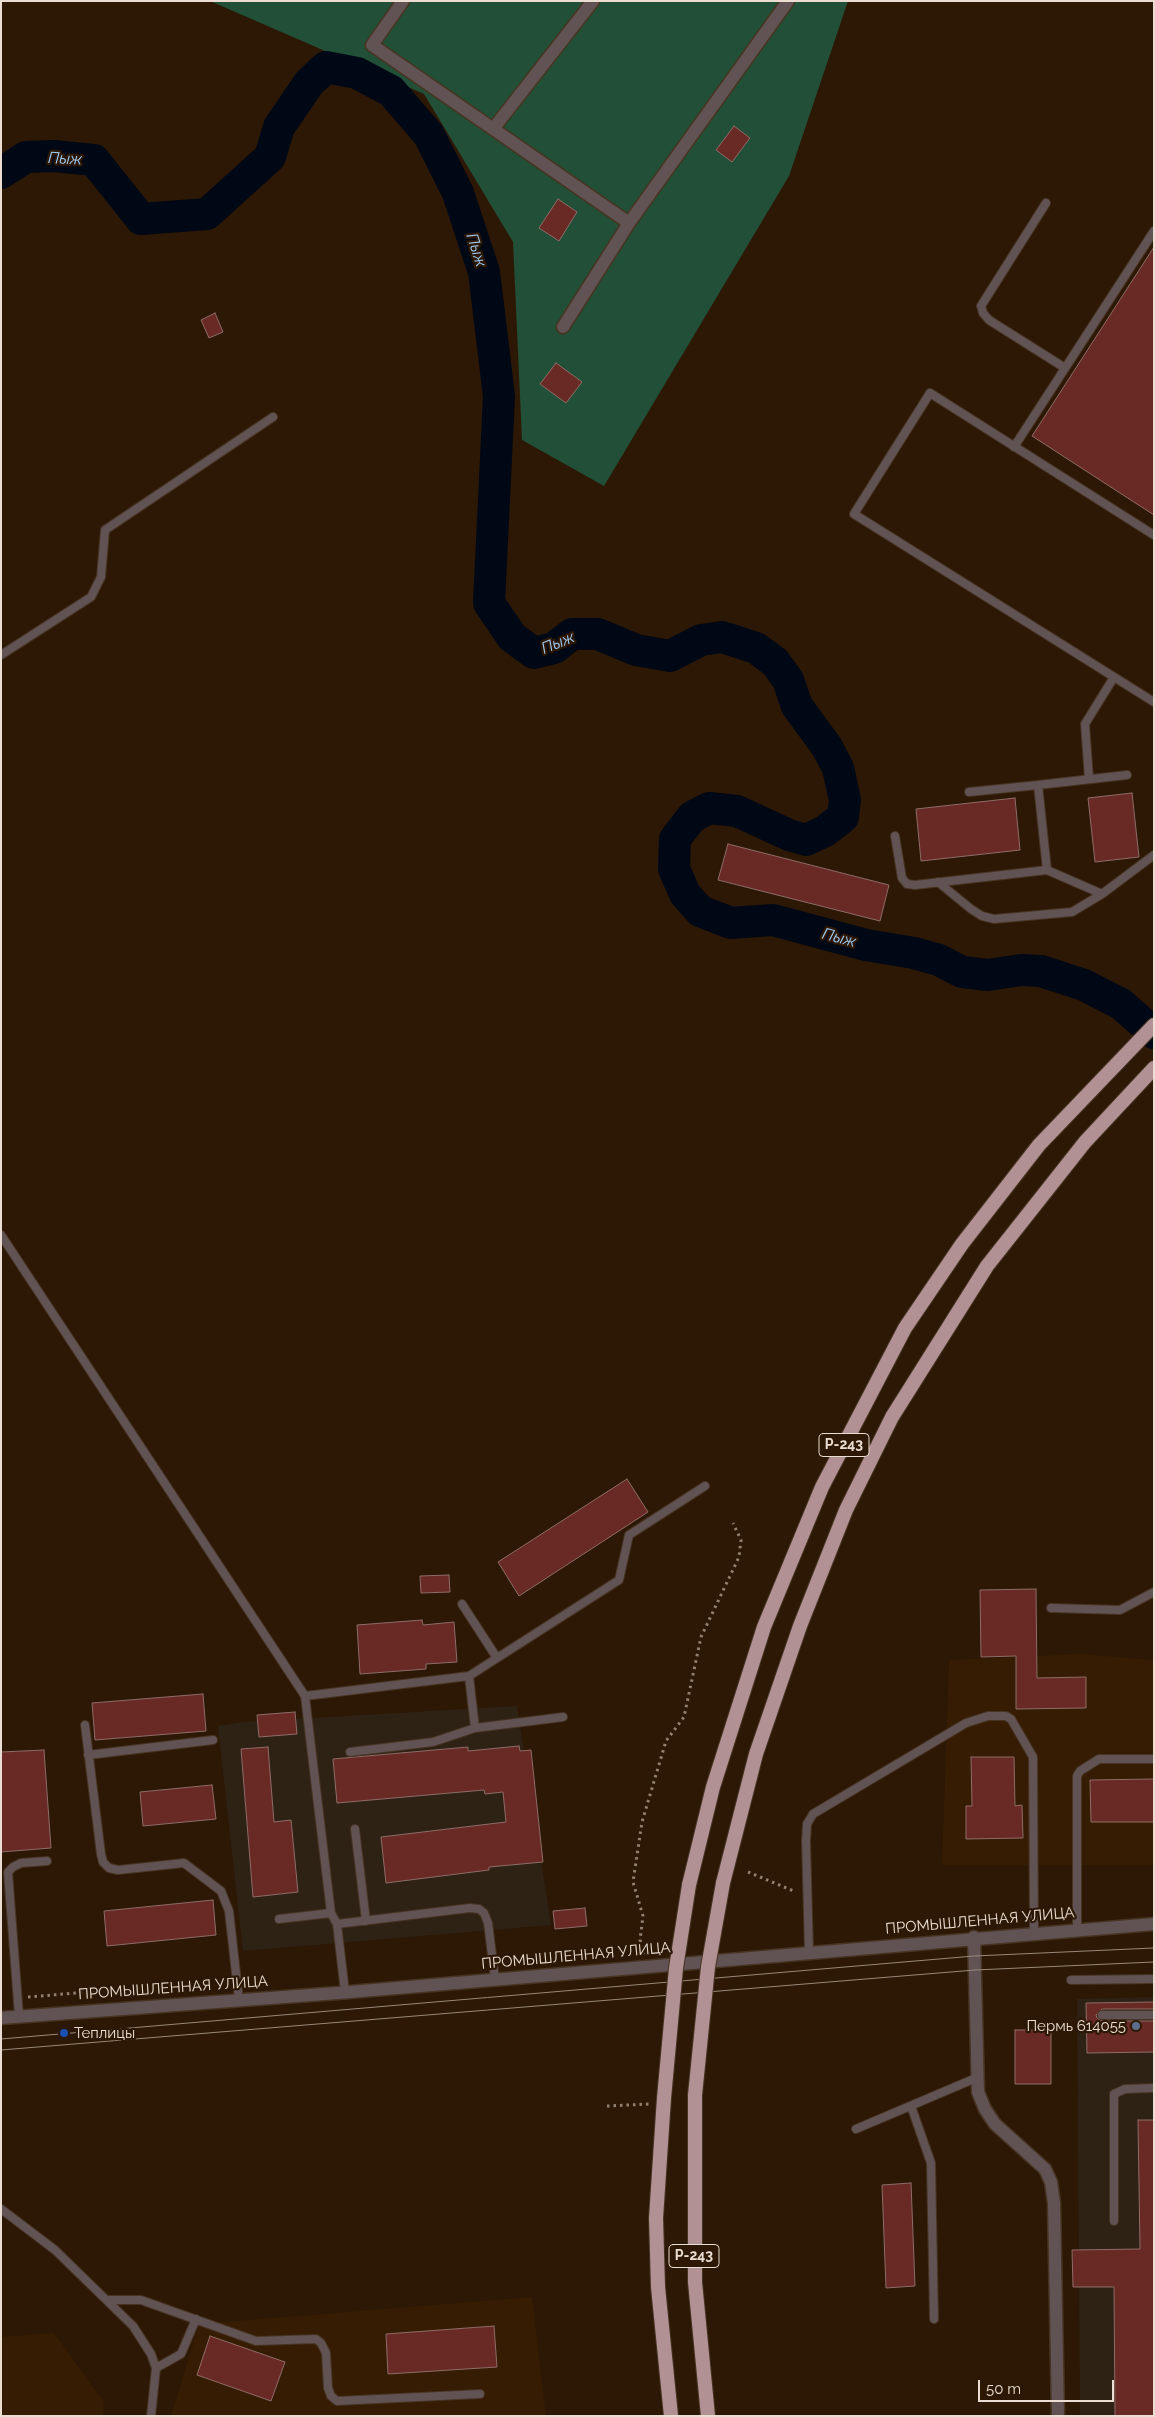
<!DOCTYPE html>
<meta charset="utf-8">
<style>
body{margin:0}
#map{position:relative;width:1155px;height:2417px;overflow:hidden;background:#2c1805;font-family:Raleway,sans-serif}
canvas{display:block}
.frame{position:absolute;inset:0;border:2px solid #ebddd1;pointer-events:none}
.scale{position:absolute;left:978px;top:2380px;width:136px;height:22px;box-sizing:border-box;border:2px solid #ebddd1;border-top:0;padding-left:6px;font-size:15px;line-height:18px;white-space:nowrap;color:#ebddd1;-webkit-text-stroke:4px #2c1805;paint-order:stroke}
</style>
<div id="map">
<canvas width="1155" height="2417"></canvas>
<div class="frame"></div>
<div class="scale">50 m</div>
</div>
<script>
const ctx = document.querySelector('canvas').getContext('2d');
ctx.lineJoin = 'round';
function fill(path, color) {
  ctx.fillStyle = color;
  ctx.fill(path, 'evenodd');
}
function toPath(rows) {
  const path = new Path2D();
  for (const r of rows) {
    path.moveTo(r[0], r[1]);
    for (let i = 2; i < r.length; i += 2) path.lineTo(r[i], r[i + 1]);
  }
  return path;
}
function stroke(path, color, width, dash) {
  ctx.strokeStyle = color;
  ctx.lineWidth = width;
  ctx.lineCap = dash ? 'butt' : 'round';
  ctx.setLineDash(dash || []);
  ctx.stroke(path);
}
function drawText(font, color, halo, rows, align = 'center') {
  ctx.font = font + ' Raleway,sans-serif';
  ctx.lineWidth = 4.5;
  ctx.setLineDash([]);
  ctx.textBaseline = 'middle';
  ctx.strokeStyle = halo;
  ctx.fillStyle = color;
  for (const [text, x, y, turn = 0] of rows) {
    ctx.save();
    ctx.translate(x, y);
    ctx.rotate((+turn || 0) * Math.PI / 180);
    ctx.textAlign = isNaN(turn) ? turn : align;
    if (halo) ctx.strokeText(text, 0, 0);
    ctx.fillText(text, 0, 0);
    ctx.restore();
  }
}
fill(toPath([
 [517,1706,551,1925,243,1951,218,1726,243,1722],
 [1154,1997,1154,2416,1080,2416,1077,1999]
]), '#2e2214');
fill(toPath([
 [1081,1654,1154,1660,1154,1865,942,1865,949,1660],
 [532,2297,546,2416,171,2416,199,2324],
 [54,2333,104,2402,103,2416,1,2416,1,2337]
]), '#351c03');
fill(toPath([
 [210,1,848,1,789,176,604,486,522,440,513,242,424,94]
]), '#224f37');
stroke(toPath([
 [1,173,26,157,53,156,94,160,141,219,207,214,270,157,279,127,309,83,326,67,357,73,391,91,429,135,458,193,484,272,499,396,489,603,512,637,534,653,554,648,572,634,598,634,636,650,670,656,701,640,722,637,756,648,775,662,788,680,797,706,827,747,838,768,845,800,843,817,825,831,806,840,789,835,737,811,709,808,692,817,675,839,674,869,685,894,700,911,731,923,773,920,866,945,914,953,939,960,962,972,988,975,1021,970,1041,971,1084,985,1121,1004,1154,1033]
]), '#000815', 32);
const building = toPath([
 [734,126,750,138,732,162,716,150,734,126],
 [558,199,577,212,559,241,539,228,558,199],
 [1154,247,1154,515,1032,436,1154,247],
 [215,313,223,332,209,338,201,320,215,313],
 [556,363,582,382,566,403,540,384,556,363],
 [1132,793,1139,857,1095,862,1088,798,1132,793],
 [1015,798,1020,850,921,861,916,809,1015,798],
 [728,844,889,885,880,921,718,880,728,844],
 [627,1479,648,1512,519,1596,498,1562,627,1479],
 [449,1575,450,1592,421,1593,420,1576,449,1575],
 [1036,1589,1037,1678,1086,1677,1086,1708,1016,1709,1016,1656,981,1657,980,1590,1036,1589],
 [422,1620,423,1625,454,1622,457,1662,426,1664,426,1669,360,1674,357,1625,422,1620],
 [203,1694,206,1731,95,1740,92,1703,203,1694],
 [295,1712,297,1734,259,1737,257,1715,295,1712],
 [519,1746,520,1751,531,1750,543,1862,489,1867,489,1870,386,1883,381,1837,506,1822,503,1792,485,1794,484,1790,337,1803,333,1759,468,1747,468,1751,519,1746],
 [268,1747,274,1822,291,1820,298,1892,253,1897,241,1749,268,1747],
 [44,1750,51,1848,1,1852,1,1752,44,1750],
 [971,1757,1014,1757,1015,1806,1022,1805,1023,1838,966,1839,966,1806,972,1806,971,1757],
 [1154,1779,1154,1822,1091,1822,1090,1780,1154,1779],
 [212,1785,216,1819,143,1826,140,1792,212,1785],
 [213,1900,216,1935,107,1946,104,1911,213,1900],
 [585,1908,587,1926,555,1929,553,1911,585,1908],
 [1154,2002,1154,2009,1102,2009,1096,2015,1097,2018,1102,2021,1154,2021,1154,2052,1087,2053,1086,2003,1154,2002],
 [1015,2030,1051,2030,1051,2084,1015,2084,1015,2030],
 [1138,2120,1154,2120,1154,2416,1115,2416,1114,2287,1073,2287,1072,2250,1140,2249,1138,2120],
 [911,2183,915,2286,886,2288,882,2185,911,2183],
 [494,2326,497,2367,388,2374,386,2334,494,2326],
 [210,2336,285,2362,271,2401,197,2375,210,2336]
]);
fill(building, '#692a25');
stroke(building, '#8e6c67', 1);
const service = toPath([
 [1046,203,981,306,983,313,989,320,1065,368],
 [1014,447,1154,231],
 [1154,535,930,393,854,514,1154,702],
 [1,655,91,597,101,577,105,530,273,417],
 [1089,779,1085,724,1114,677],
 [1038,785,1127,775],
 [969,792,1038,785,1047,870],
 [895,836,902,878,907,884,915,885,1047,870,1102,894,1154,855],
 [938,882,971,909,982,916,994,919,1072,912,1102,894],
 [1,1235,305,1696],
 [462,1604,497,1658],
 [1051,1608,1120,1610,1154,1592],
 [469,1676,475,1728,563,1717],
 [85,1725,101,1854,103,1862,109,1868,118,1870,184,1863,221,1891,229,1911,239,2000],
 [350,1752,433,1742,475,1728],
 [88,1755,213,1740],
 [355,1829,366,1921],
 [279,1919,331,1913],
 [337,1924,470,1908,479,1909,484,1913,488,1923,495,1979],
 [1077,1929,1077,1776,1080,1771,1099,1759,1154,1759],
 [809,1952,806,1841,807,1824,813,1814,966,1723,988,1716,1006,1716,1011,1719,1033,1757,1034,1933],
 [1071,1980,1154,1979],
 [345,1992,337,1924,331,1913,305,1696,469,1676,619,1580,629,1535,705,1486],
 [1102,2015,1154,2015],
 [19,2016,8,1872,13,1867,21,1863,47,1861],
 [911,2106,931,2163,934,2319],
 [856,2129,976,2078],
 [1,2209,55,2250,133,2326,151,2354,156,2368,151,2416],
 [1114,2221,1114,2094,1125,2089,1154,2088],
 [107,2300,141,2300,256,2341,316,2339,321,2343,326,2353,328,2388,331,2396,337,2401,480,2394],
 [156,2368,181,2354,196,2319]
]);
const minor = toPath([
 [403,1,372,45,629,223],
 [493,129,593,1],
 [563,327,629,223,788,1],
 [974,1937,978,2092,985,2109,995,2124,1045,2169,1051,2182,1054,2203,1058,2416]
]);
const tertiary = toPath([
 [1,2018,338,1993,1154,1924]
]);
const trunk = toPath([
 [723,1883,756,1754,800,1626,846,1510,892,1417,987,1266,1085,1142,1154,1068],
 [689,1885,713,1787,764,1627,822,1487,905,1328,962,1244,1039,1145,1154,1025],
 [695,2095,695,2282,708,2416],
 [664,2098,656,2218,658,2287,671,2416]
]);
stroke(service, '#473422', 10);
stroke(minor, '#473422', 15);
stroke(tertiary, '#473422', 15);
stroke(trunk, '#473422', 16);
stroke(toPath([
 [748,1872,796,1892],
 [646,1954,640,1940,643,1916,633,1882,642,1822,666,1741,684,1717,701,1637,739,1557,741,1540,733,1523],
 [28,1997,112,1990],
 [607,2106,649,2104]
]), '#928172', 3, [2.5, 4]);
stroke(service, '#615254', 8);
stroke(minor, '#615254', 12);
stroke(tertiary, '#615254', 12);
stroke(trunk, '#b29195', 14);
stroke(toPath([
 [1,2039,974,1956,1154,1948],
 [1,2050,975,1970,1154,1962]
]), '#998879', 1);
const trunkBridge = toPath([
 [695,2095,708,1967,723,1883],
 [664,2098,676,1968,689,1885]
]);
stroke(trunkBridge, '#473422', 16, []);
stroke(trunkBridge, '#b29195', 14);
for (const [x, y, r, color] of [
 [1136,2026,5,"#5c6f8a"],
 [64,2033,5,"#1a4fb4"]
]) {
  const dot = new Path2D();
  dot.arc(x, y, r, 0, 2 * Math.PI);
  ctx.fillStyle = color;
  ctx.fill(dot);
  stroke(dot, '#2c1805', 2);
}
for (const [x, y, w] of [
 [844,1445,50],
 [694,2256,50]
]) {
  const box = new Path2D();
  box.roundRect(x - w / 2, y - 11.5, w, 23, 4);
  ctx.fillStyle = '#2c1805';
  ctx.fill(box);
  stroke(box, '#ebddd1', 1);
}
drawText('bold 14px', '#ebddd1', null, [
 ["Р-243",844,1445],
 ["Р-243",694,2256]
]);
drawText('15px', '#ebddd1', '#2c1805', [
 ["ПРОМЫШЛЕННАЯ УЛИЦА",980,1921,-5],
 ["ПРОМЫШЛЕННАЯ УЛИЦА",576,1956,-5],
 ["ПРОМЫШЛЕННАЯ УЛИЦА",173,1988,-4]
]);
drawText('15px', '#ebddd1', '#2c1805', [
 ["Пермь 614055",1126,2026],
 ["Теплицы",74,2033,"left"]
], 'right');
drawText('italic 16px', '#a2cff6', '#2c1805', [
 ["Пыж",65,159,3],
 ["Пыж",476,250,72],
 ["Пыж",558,643,-22],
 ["Пыж",839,938,15]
]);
</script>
